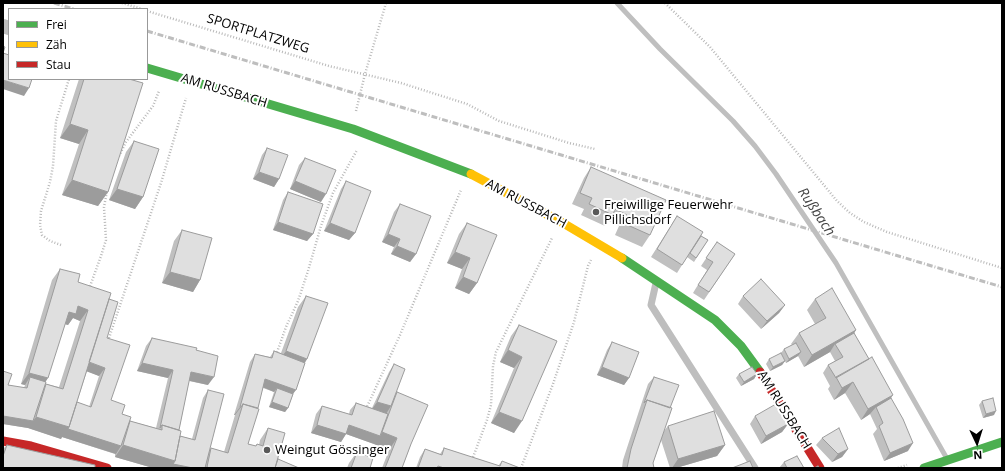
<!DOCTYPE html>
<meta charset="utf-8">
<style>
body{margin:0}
#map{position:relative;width:1005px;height:471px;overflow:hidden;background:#fff;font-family:"Open Sans",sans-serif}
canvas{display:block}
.frame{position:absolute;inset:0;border:4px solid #000;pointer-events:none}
.legend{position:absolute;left:8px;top:8px;width:140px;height:72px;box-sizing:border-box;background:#fff;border:1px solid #999;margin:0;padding:5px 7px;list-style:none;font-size:12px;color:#000}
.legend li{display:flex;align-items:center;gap:8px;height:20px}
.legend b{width:20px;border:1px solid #999}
.north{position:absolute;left:957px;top:423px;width:40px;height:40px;-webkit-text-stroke:3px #fff;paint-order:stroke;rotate:176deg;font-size:11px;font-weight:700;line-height:16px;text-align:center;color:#000}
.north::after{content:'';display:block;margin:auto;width:14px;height:18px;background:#000;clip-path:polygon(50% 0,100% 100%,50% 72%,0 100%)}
</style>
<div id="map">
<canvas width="1005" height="471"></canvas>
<div class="frame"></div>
<ul class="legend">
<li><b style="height:5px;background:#4caf50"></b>Frei</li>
<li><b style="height:5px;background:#ffc107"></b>Zäh</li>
<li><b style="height:5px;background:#c62828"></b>Stau</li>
</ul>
<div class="north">N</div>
</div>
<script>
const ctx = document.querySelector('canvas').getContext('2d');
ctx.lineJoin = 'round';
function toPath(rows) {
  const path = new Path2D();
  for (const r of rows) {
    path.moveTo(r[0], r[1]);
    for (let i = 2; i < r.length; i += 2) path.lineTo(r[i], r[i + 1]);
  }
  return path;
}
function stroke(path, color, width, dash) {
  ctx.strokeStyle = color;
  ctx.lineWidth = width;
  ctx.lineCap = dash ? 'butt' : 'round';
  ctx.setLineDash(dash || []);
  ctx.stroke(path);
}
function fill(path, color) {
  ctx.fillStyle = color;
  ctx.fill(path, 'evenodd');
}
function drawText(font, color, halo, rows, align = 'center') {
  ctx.font = font + ' "Open Sans",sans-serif';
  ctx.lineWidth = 4;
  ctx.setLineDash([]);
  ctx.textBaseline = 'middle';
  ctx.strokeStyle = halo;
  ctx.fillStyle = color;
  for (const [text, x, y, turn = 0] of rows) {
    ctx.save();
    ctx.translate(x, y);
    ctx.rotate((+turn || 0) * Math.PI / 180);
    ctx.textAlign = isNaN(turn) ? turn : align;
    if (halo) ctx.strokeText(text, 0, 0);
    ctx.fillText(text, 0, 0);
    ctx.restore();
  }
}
stroke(toPath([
 [617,3,660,49,733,121,755,146,776,174,836,263,946,457]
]), '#bfbfbf', 5);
stroke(toPath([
 [122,3,142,9],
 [665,3,710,47,837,201,850,213,864,222,887,232,1002,268],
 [147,11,329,66,401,83,467,104,499,121,569,143,595,149],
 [356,111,365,74,386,3],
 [119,156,126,142,153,106,159,91],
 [61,245,50,241,42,235,40,225,41,211,50,182,53,166,56,121,69,79],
 [89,289,101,256,106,240,104,207,107,191],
 [108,341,161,183,186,98],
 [276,355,286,327,298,301,308,271,321,226,333,193,357,150],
 [366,409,400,335,461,190],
 [472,460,487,420,491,405,493,366,496,352,552,238],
 [521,468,553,384,574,322,588,266,591,260],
 [898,468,907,465]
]), '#b9b9b9', 2.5, [1, 2]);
stroke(toPath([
 [656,283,651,305,755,468]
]), '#bebebe', 7);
stroke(toPath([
 [3,26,9,28]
]), '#bebebe', 14);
stroke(toPath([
 [147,68,353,129,471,174],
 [622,258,715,320,741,346,760,372],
 [924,468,1002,442]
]), '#4caf50', 9);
stroke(toPath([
 [471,174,563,223,622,258]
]), '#ffc107', 9);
stroke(toPath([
 [760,372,820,468],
 [3,441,31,446,107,468]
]), '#c62828', 9);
stroke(toPath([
 [54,3,74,9],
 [147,31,1002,287]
]), '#bebebe', 3, [6, 2, 1, 2]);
fill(toPath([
 [79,79,129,79,108,192,98,206,62,195,79,144,60,138],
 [134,141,143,197,135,209,109,200,126,152],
 [267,148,279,179,274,187,253,179,262,155],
 [305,158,321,202,290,189,299,165],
 [591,167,650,235,642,247,615,235,619,226,608,221,605,226,581,215,584,209,572,204,584,178],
 [346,181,355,233,349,240,324,231,341,189],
 [288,192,313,234,307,241,273,230,283,200],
 [400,204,416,254,410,262,391,254,394,247,382,242,394,212],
 [677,216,701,236,708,240,694,262,687,257,677,273,651,257],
 [467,223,477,283,469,294,455,288,462,269,447,263,459,234],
 [182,230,200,280,193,292,162,283,174,241],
 [717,242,735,254,704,300,693,293,707,270,701,266],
 [60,269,78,282,109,299,107,338,111,400,129,423,130,421,156,428,168,378,137,371,146,346,152,338,196,350,208,385,189,381,179,430,180,436,192,439,203,398,208,390,209,451,211,448,224,452,235,415,234,415,250,362,255,354,270,357,274,351,281,353,298,307,306,296,307,359,305,363,288,408,285,412,269,407,274,392,263,388,248,444,256,446,257,444,259,445,260,440,268,428,278,459,299,468,153,468,115,457,115,454,62,437,61,439,28,428,3,424,3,371,8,385,24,388,25,385,21,384,52,280],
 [73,318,80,321,59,387,46,384,44,387,65,324,68,325],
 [87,371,99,376,89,407,77,402],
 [743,296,785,305,779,313,761,329,738,304],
 [815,299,856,330,854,333,891,398,908,451,884,461,873,434,877,429,870,414,861,420,845,393,834,400,828,389,830,386,823,373,828,365,835,361,830,352,804,367,798,356,786,363,781,353,784,349,792,345,791,344,799,333,815,324,807,310],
 [519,325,557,341,514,433,491,423,514,368,500,362,511,336],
 [612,342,629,378,624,385,597,375,607,350],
 [769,359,785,361,782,365,770,371,766,364],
 [394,364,395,395,397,392,411,444,402,468,382,468,389,450,374,444,346,434,341,442,311,433,316,414,322,406,349,414,350,410,356,403,372,408,389,372],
 [739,374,757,374,754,379,741,386,736,378],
 [654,377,670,408,663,432,668,426,725,445,717,456,676,468,670,468,661,440,653,463,654,468,622,468,623,460,639,411,648,384],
 [982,401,994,415,983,418,979,405],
 [755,416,788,424,782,432,761,444,750,424],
 [822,438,848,449,842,457,832,462,816,445],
 [7,445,3,468,3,448,4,448],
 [444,448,498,466,502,461,520,468,416,468,420,457,425,449,440,454],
 [357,452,370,468,347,468,349,463],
 [784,462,804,468,779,468]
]), '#c0c0c0');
fill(toPath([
 [3,80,29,88,24,96,3,89],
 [70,124,88,130,79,144,60,138],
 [259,172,279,179,274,187,253,179],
 [72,180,108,192,98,206,62,195],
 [295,181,326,194,321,202,290,189],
 [117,189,143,197,135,209,109,200],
 [278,222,313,234,307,241,273,230],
 [330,223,355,233,349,240,324,231],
 [388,234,400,239,394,247,382,242],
 [397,246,416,254,410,262,391,254],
 [455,252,470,258,462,269,447,263],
 [170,272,200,280,193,292,162,283],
 [463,277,477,283,469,294,455,288],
 [785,305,779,313,761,329,767,321],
 [78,306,88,310,80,321,73,318,68,325,61,323,69,312],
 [856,330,849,341,835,344,830,352,804,367,812,355],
 [508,350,522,357,514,368,500,362],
 [286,351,307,359,299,371,278,362],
 [801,352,798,356,786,363,789,359],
 [785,361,782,365,770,371,773,367],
 [88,362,105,368,99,376,83,370],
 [142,363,173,370,168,378,137,371],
 [602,367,629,378,624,385,597,375],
 [191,372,214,377,208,385,186,380],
 [29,373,48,378,40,390,30,377,25,385,21,384],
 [757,374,754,379,741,386,744,382],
 [265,379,296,390,290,398,277,388,274,392,260,386],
 [853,382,845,393,834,400,842,388],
 [893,395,885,406,876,407,870,414,861,420,868,409],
 [272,402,288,408,285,412,269,407],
 [377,402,391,406,386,414,372,409],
 [240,407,241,407,235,415,234,415],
 [996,411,994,415,983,418,986,414],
 [499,412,522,421,514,433,491,423],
 [3,416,33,421,36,417,69,427,121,446,116,454,62,437,61,439,28,428,3,424],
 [788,424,782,432,761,444,766,436],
 [317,425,349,425,380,436,382,432,397,438,389,450,374,444,346,434,341,442,311,433],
 [913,443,908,451,884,461,890,453],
 [123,445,175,461,193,468,153,468,115,457],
 [725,445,717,456,676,468,672,468,678,459],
 [848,449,842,457,832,462,838,454]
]), '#9c9c9c');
const building = toPath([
 [3,46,5,47,3,53,9,55,9,79,32,79,29,88,3,80,3,46],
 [84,79,129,79,143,83,108,192,72,180,88,130,70,124,84,79],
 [134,141,159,149,143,197,117,189,134,141],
 [267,148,288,155,279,179,259,172,267,148],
 [305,158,336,170,326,194,295,181,305,158],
 [591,167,666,200,650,235,623,223,627,215,615,209,613,215,589,204,592,198,580,193,591,167],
 [346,181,371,191,355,233,330,223,346,181],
 [288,192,323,204,313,234,278,222,288,192],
 [400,204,431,216,416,254,397,246,400,239,388,234,400,204],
 [677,216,703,232,682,265,657,249,677,216],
 [467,223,497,235,477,283,463,277,470,258,455,252,467,223],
 [182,230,212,238,200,280,170,272,182,230],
 [701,236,708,240,696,258,690,253,701,236],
 [717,242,735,254,709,292,698,285,713,262,706,258,717,242],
 [60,269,80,274,78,282,111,293,69,427,36,417,46,384,63,389,88,310,78,306,76,314,69,312,48,378,29,373,60,269],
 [761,279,785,305,767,321,743,296,761,279],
 [832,288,856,330,812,355,799,333,826,318,815,299,832,288],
 [306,296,328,303,307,359,286,351,306,296],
 [109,299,118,302,107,338,130,345,111,400,125,405,122,414,131,417,121,446,68,429,69,427,77,402,91,407,105,368,89,362,109,299],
 [519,325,557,341,522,421,499,412,522,357,508,350,519,325],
 [854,333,869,359,836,378,828,365,843,357,835,344,854,333],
 [152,338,197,348,196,350,218,356,214,377,191,372,179,430,162,425,160,428,173,370,142,363,152,338],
 [612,342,639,352,629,378,602,367,612,342],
 [796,343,801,352,789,359,784,349,796,343],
 [274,351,305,363,296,390,265,379,258,408,243,404,241,407,240,407,255,354,272,358,274,351],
 [781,353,785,361,773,367,769,359,781,353],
 [872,357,893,395,868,409,853,382,842,388,836,377,872,357],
 [394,364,405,369,391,406,377,402,394,364],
 [752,367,757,374,744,382,739,374,752,367],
 [3,371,12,374,8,385,27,388,30,377,46,382,33,421,3,416,3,371],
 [654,377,679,385,670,408,647,400,644,403,654,377],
 [277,388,293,394,288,408,272,402,277,388],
 [208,390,224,394,205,468,193,468,173,464,175,461,180,436,195,440,208,390],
 [397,392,428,405,411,444,402,468,385,468,397,438,382,432,397,392],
 [891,398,903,419,913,443,890,453,879,426,883,423,876,407,891,398],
 [993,398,996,411,986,414,982,401,993,398],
 [647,400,672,408,653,463,654,468,627,468,631,449,647,400],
 [356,403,388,414,380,436,349,425,346,434,317,425,322,406,352,415,356,403],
 [243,404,259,409,248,444,256,446,257,444,263,446,268,428,285,433,275,468,210,468,207,467,211,448,228,453,243,404],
 [776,404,788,424,766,436,755,416,776,404],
 [714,411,725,445,678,459,668,426,714,411],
 [130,421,162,430,162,425,181,431,175,461,123,445,130,421],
 [839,428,848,449,838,454,822,438,839,428],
 [7,445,95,465,95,468,3,468,3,456,7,445],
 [444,448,500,466,502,461,520,468,444,468,438,466,437,468,418,468,425,449,442,455,444,448],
 [357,452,373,458,370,468,351,468,357,452],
 [797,456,804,468,787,468,784,462,797,456],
 [278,459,299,468,275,468,278,459],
 [750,461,753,468,732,468,750,461],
 [818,466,820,468,814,468,818,466]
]);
fill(building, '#dfdfdf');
stroke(building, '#9c9c9c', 1);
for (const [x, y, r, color] of [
 [596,212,4,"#595959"],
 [267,450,4,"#595959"]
]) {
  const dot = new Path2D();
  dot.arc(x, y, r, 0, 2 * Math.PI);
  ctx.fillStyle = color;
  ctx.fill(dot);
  stroke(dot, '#fff', 1.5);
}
drawText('13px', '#000', '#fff', [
 ["SPORTPLATZWEG",258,34,17],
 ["AM RUSSBACH",224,91,17],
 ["AM RUSSBACH",526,204,28],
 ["AM RUSSBACH",784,410,58]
]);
drawText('13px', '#000', '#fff', [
 ["Freiwillige Feuerwehr",604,205],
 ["Pillichsdorf",604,220],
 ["Weingut Gössinger",275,450]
], 'left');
drawText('italic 14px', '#444', '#fff', [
 ["Rußbach",816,212,56]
]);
</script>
